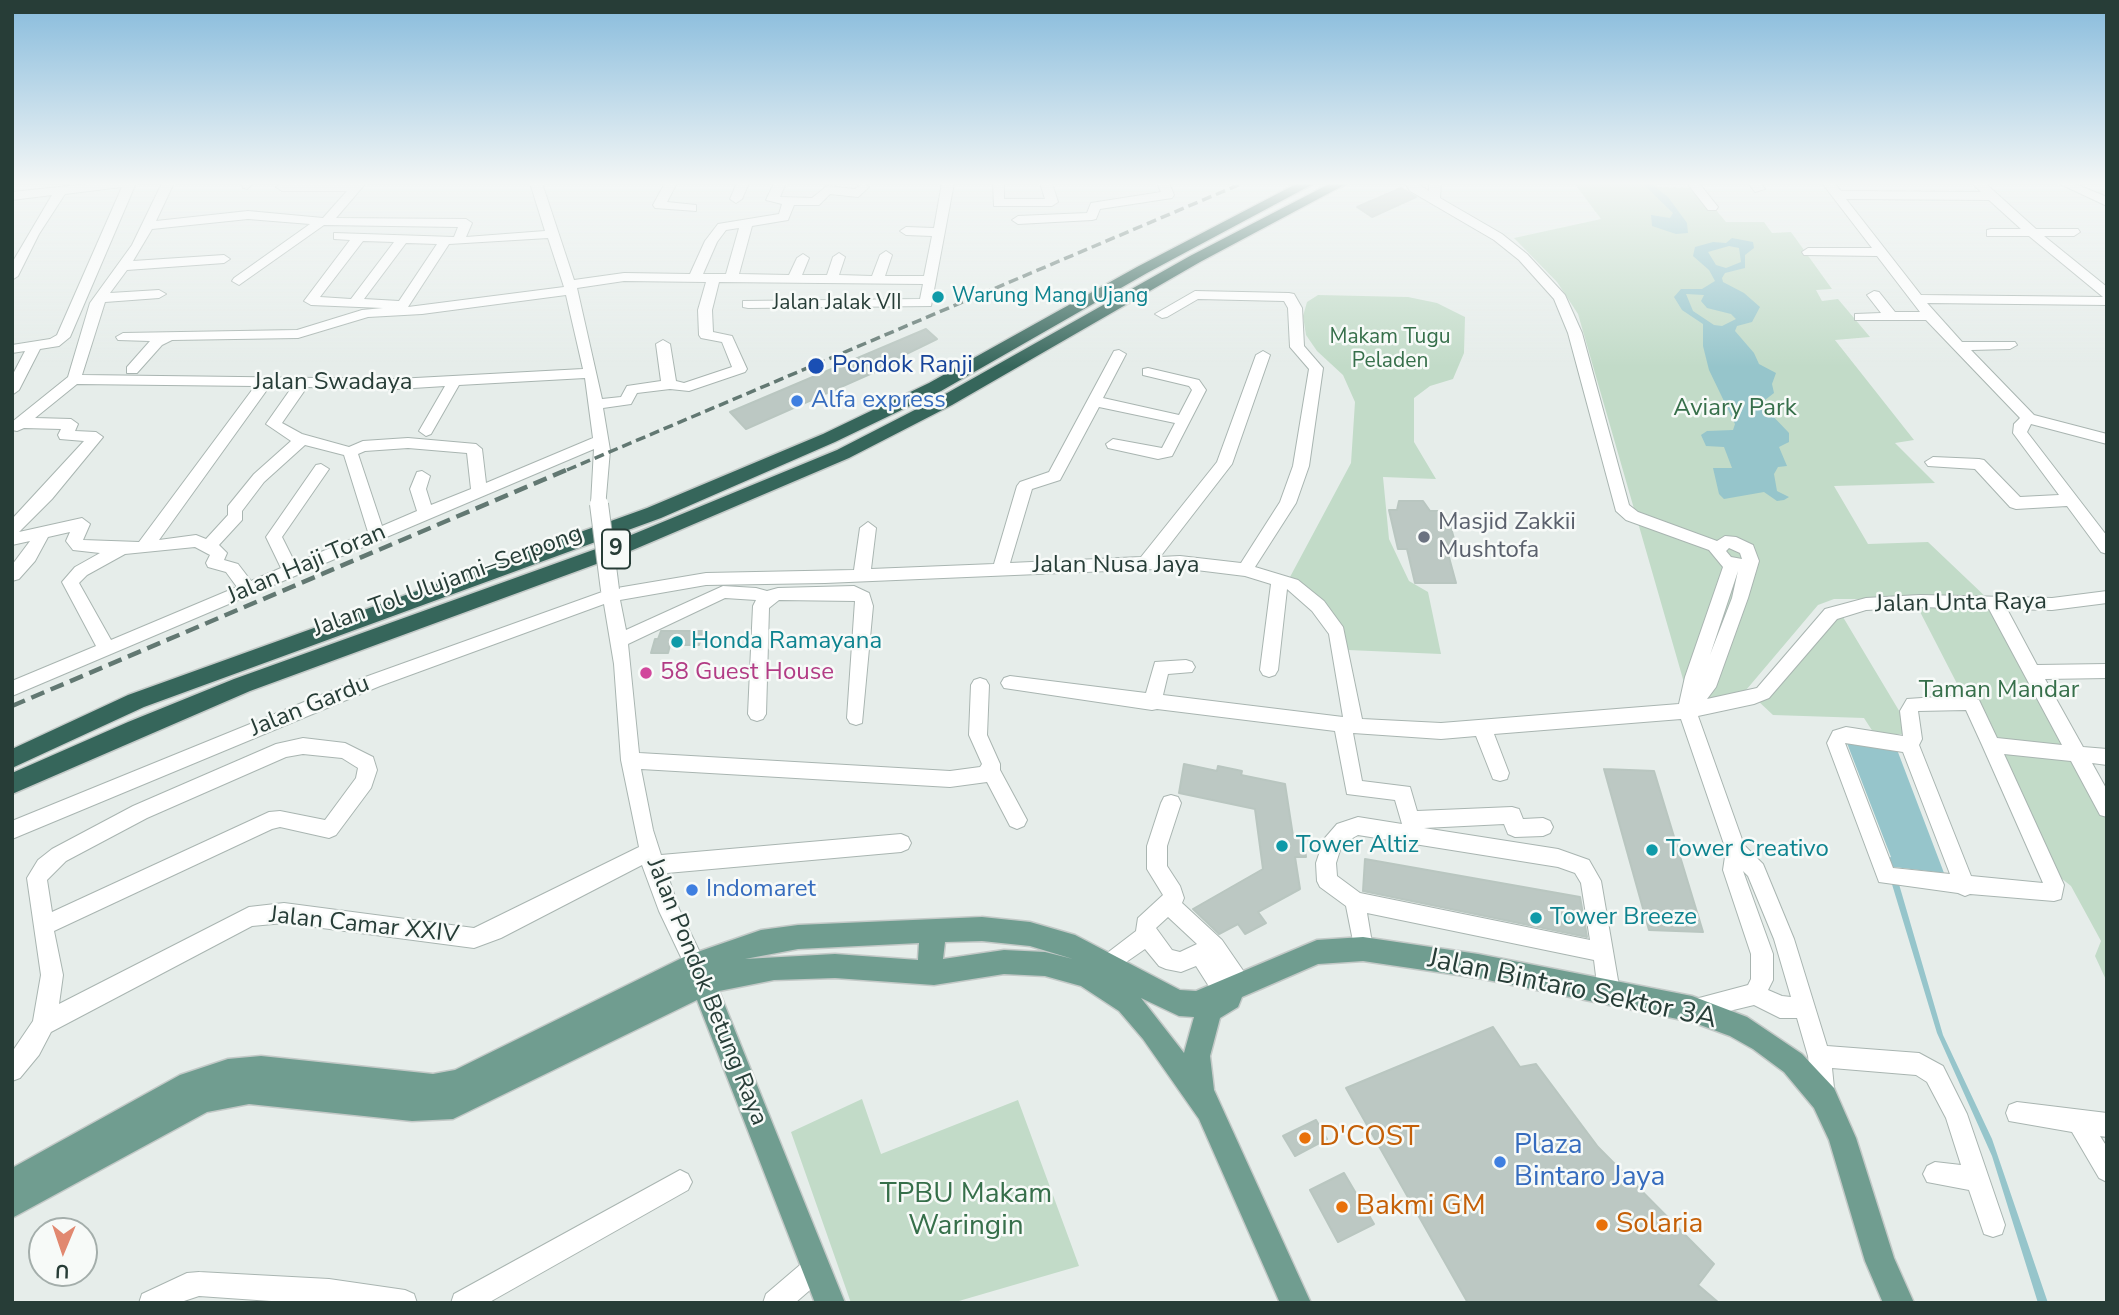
<!DOCTYPE html>
<meta charset="utf-8">
<style>
body{margin:0}
#map{position:relative;width:2119px;height:1315px;overflow:hidden;background:#e6edea;font-family:"Nunito Sans",sans-serif}
canvas{display:block}
.frame{position:absolute;inset:0;border:14px solid #273d37;pointer-events:none}
.north{position:absolute;left:28px;top:1217px;width:70px;height:70px;box-sizing:border-box;background:#f7faf8;border:2px solid #a4aeab;border-radius:50%;rotate:182deg;font-size:19px;font-weight:700;line-height:28px;text-align:center;color:#273d37}
.north::after{content:'';display:block;margin:auto;width:24px;height:32px;background:#e18870;clip-path:polygon(50% 0,100% 100%,50% 72%,0 100%)}
</style>
<div id="map">
<canvas width="2119" height="1315"></canvas>
<div class="frame"></div>
<div class="north">U</div>
</div>
<script>
const ctx = document.querySelector('canvas').getContext('2d');
ctx.lineJoin = 'round';
function fill(path, color) {
  ctx.fillStyle = color;
  ctx.fill(path, 'evenodd');
}
function toPath(rows) {
  const path = new Path2D();
  for (const r of rows) {
    path.moveTo(r[0], r[1]);
    for (let i = 2; i < r.length; i += 2) path.lineTo(r[i], r[i + 1]);
  }
  return path;
}
function stroke(path, color, width, dash) {
  ctx.strokeStyle = color;
  ctx.lineWidth = width;
  ctx.lineCap = dash ? 'butt' : 'round';
  ctx.setLineDash(dash || []);
  ctx.stroke(path);
}
function drawText(font, color, halo, rows, align = 'center') {
  ctx.font = font + ' "Nunito Sans",sans-serif';
  ctx.lineWidth = 5;
  ctx.setLineDash([]);
  ctx.textBaseline = 'middle';
  ctx.strokeStyle = halo;
  ctx.fillStyle = color;
  for (const [text, x, y, turn = 0] of rows) {
    ctx.save();
    ctx.translate(x, y);
    ctx.rotate((+turn || 0) * Math.PI / 180);
    ctx.textAlign = isNaN(turn) ? turn : align;
    if (halo) ctx.strokeText(text, 0, 0);
    ctx.fillText(text, 0, 0);
    ctx.restore();
  }
}
fill(toPath([
 [1574,183,1656,183,1658,187,1698,188,1726,222,1764,222,1772,233,1791,232,1832,289,1816,290,1822,301,1838,299,1870,337,1835,340,1914,440,1895,443,1935,483,1834,486,1868,544,1928,542,1988,599,1834,599,1818,605,1741,696,1691,707,1578,314,1557,282,1514,238,1601,219],
 [1318,295,1408,297,1437,303,1465,317,1464,353,1453,379,1430,386,1414,398,1414,442,1436,479,1383,477,1389,539,1409,581,1428,592,1441,654,1348,650,1344,636,1323,605,1290,577,1351,463,1355,402,1343,375,1317,351,1306,335,1303,316,1307,302],
 [1990,600,2071,750,1986,740,1916,604],
 [1837,607,1901,714,1905,734,1875,735,1864,718,1773,715,1757,700],
 [1986,742,2072,751,2107,819,2107,982,2095,956,2101,941,2071,886,2042,863],
 [862,1099,881,1154,1018,1100,1079,1266,952,1303,851,1303,791,1132]
]), '#c2dbc8');
fill(toPath([
 [1642,183,1650,183,1668,197,1687,223,1688,233,1676,234,1652,226,1651,215,1670,218,1673,213],
 [1732,238,1753,242,1754,248,1745,255,1745,268,1725,273,1722,278,1723,282,1744,293,1760,307,1752,322,1737,326,1735,331,1754,353,1759,364,1776,373,1772,384,1774,393,1765,400,1769,412,1789,433,1789,442,1779,447,1787,466,1778,467,1774,474,1777,491,1789,497,1784,500,1777,501,1764,492,1724,499,1719,494,1713,468,1732,468,1724,447,1706,446,1701,435,1707,431,1733,430,1735,424,1709,370,1703,346,1703,324,1682,310,1674,297,1681,289,1702,289,1715,281,1709,270,1693,256,1695,247,1713,242,1726,243],
 [1729,246,1739,248,1741,262,1726,268,1716,265,1708,252],
 [1686,294,1704,295,1701,301,1707,308,1731,314,1736,319,1722,326,1714,325,1693,311],
 [1845,738,1896,747,1944,873,1894,867,1943,1035,1992,1139,2048,1303,2038,1303,1992,1156,1937,1033,1891,881,1885,859,1891,857]
]), '#96c5cb');
const building = toPath([
 [1401,188,1416,197,1372,217,1357,207,1401,188],
 [926,329,937,339,892,361,895,363,746,429,730,412,926,329],
 [1399,501,1423,501,1430,511,1439,511,1442,524,1450,524,1457,550,1447,550,1456,583,1415,583,1407,549,1398,549,1389,510,1397,510,1399,501],
 [661,631,703,631,699,645,670,645,668,653,651,653,655,639,658,639,661,631],
 [1184,764,1217,771,1218,766,1242,771,1241,775,1285,784,1293,836,1303,836,1306,857,1295,857,1300,889,1258,912,1266,923,1245,934,1238,924,1219,934,1193,909,1263,869,1255,809,1179,793,1184,764],
 [1604,769,1654,771,1703,932,1649,930,1604,769],
 [1365,859,1580,897,1587,937,1363,891,1365,859],
 [1493,1027,1520,1067,1536,1064,1598,1147,1714,1264,1698,1285,1719,1303,1468,1303,1346,1088,1493,1027],
 [1316,1120,1327,1139,1295,1156,1283,1136,1316,1120],
 [1344,1173,1374,1224,1338,1242,1310,1190,1344,1173]
]);
fill(building, '#bcc8c3');
stroke(building, '#b9c6c0', 2);
const minor = toPath([
 [97,183,136,183,70,337,59,346,40,349,19,390,12,395,12,376,25,351,12,353,12,345,50,339,57,335,122,187,65,194,39,234,18,276,12,280,12,263,52,195,12,200,12,192,97,183],
 [162,183,174,183,156,221,248,211,323,218,347,191,282,191,276,187,282,183,366,183,336,218,466,219,472,223,466,237,545,231,530,183,542,183,574,280,624,273,690,274,705,241,718,224,779,214,782,204,766,200,774,183,786,183,780,197,812,198,827,186,855,189,863,183,869,187,858,197,830,194,819,205,794,205,788,220,752,226,739,274,789,275,797,258,803,254,809,258,802,275,827,275,833,257,839,253,845,257,839,275,872,276,880,255,886,251,892,255,885,276,924,276,932,236,906,235,900,231,906,227,934,228,942,183,954,183,931,306,748,308,743,307,743,301,920,299,923,284,719,282,712,310,713,332,732,336,747,369,745,372,689,391,670,389,637,393,631,404,603,408,610,450,605,508,599,510,591,504,594,449,12,696,12,681,96,646,62,582,75,567,100,553,73,550,66,541,70,532,48,537,35,561,19,579,12,581,12,565,30,541,12,545,12,519,84,441,60,439,58,435,61,429,24,428,17,431,12,430,12,422,68,377,90,303,132,245,162,183],
 [248,219,310,224,234,278,232,281,239,285,324,225,458,227,454,237,334,233,334,239,350,240,304,301,311,305,383,308,362,310,297,330,123,333,116,337,118,340,150,341,127,367,127,373,137,373,162,345,172,340,298,338,368,317,422,314,566,295,583,369,397,379,82,375,105,302,159,298,166,294,159,290,110,293,127,270,224,263,230,259,224,255,133,261,152,229,248,219],
 [739,228,726,274,703,274,717,242,726,230,739,228],
 [548,238,564,287,408,307,449,244,548,238],
 [363,241,394,242,351,299,320,297,363,241],
 [406,243,437,244,399,301,364,299,406,243],
 [624,281,706,282,698,310,699,335,701,338,722,342,732,367,684,383,676,381,670,344,663,340,656,344,661,381,627,386,621,397,602,399,577,288,624,281],
 [585,378,593,438,486,483,482,449,476,444,408,438,363,441,349,447,302,434,282,423,307,387,397,389,445,386,419,431,426,436,431,434,459,385,585,378],
 [77,384,255,386,139,542,83,540,90,524,82,518,19,532,52,499,103,437,96,432,75,431,78,424,71,419,35,418,77,384],
 [269,387,292,387,266,424,291,441,254,474,228,506,228,515,206,539,196,535,159,540,269,387],
 [305,445,344,455,368,532,295,563,282,537,329,469,321,464,316,465,266,537,281,568,251,581,238,564,224,560,227,553,219,545,242,520,242,511,264,482,305,445],
 [408,448,467,453,471,489,431,505,426,489,430,476,422,471,417,472,410,489,417,511,382,526,358,454,365,451,408,448],
 [195,547,210,555,206,563,208,567,226,572,237,587,111,640,79,583,87,575,125,554,195,547],
 [242,183,254,183,247,189,243,188,242,183],
 [665,183,677,183,667,202,696,205,696,211,655,208,653,205,665,183],
 [737,183,749,183,742,199,736,203,730,199,737,183],
 [993,183,1004,184,1004,199,1045,199,1040,183,1052,183,1058,202,1052,206,994,206,993,183],
 [1157,183,1169,183,1174,195,1172,198,1100,209,1096,219,1092,220,1018,224,1012,220,1018,216,1087,213,1091,203,1161,192,1157,183],
 [1405,183,1417,183,1429,191,1429,183,1441,183,1440,198,1502,234,1527,254,1565,295,1582,333,1629,505,1638,512,1717,541,1725,536,1736,537,1753,545,1759,561,1748,598,1716,687,1707,699,1757,688,1825,609,1866,598,1920,595,2052,598,2107,591,2107,603,2052,610,2007,609,2037,665,2107,664,2107,678,2045,679,2083,747,2107,749,2107,765,2092,763,2107,790,2107,817,2100,815,2071,761,2004,754,2064,885,2061,899,2054,901,1970,894,1965,896,1958,893,1879,882,1827,743,1833,731,1846,727,1903,736,1900,711,1907,699,1967,695,1979,700,1997,738,2062,745,1989,609,1920,607,1866,610,1837,619,1769,698,1754,704,1698,716,1744,845,1763,864,1794,939,1827,1046,1919,1053,1943,1066,1967,1114,2005,1225,2002,1234,1993,1237,1984,1234,1969,1190,1927,1182,1923,1174,1927,1166,1935,1162,1961,1165,1946,1118,1927,1082,1916,1075,1832,1068,1835,1098,1832,1106,1824,1109,1816,1106,1813,1098,1808,1056,1797,1018,1780,1018,1754,1005,1692,1020,1684,1016,1681,1009,1684,1002,1748,985,1751,979,1751,954,1723,870,1726,850,1681,719,1494,734,1509,773,1507,779,1500,781,1493,779,1476,736,1441,739,1353,733,1362,781,1410,787,1417,811,1512,807,1519,809,1523,819,1543,818,1550,821,1553,827,1550,833,1543,836,1515,837,1508,834,1504,824,1424,828,1558,849,1589,860,1601,881,1620,992,1617,999,1609,1002,1601,999,1598,992,1594,960,1367,913,1373,949,1370,956,1363,959,1356,956,1346,906,1320,887,1317,881,1316,863,1324,839,1337,824,1358,817,1402,824,1395,800,1347,794,1335,731,1157,709,1152,710,1004,688,1001,683,1004,678,1010,676,1146,693,1155,662,1186,660,1192,662,1195,667,1192,672,1168,674,1163,695,1343,717,1329,634,1312,611,1287,589,1278,670,1275,675,1269,677,1263,675,1260,670,1271,584,1245,576,1180,568,825,583,706,585,620,600,626,630,723,586,756,588,767,591,778,588,854,586,869,593,873,606,862,723,856,725,850,723,847,718,855,601,779,600,769,608,766,714,763,719,757,721,751,719,748,714,753,606,756,600,725,598,628,644,639,753,950,771,980,767,982,764,969,735,971,685,974,680,980,678,986,680,989,685,987,735,1000,764,1000,770,1027,820,1024,826,1017,829,1010,826,987,782,950,787,641,769,653,830,661,855,901,834,908,837,911,843,908,849,901,852,667,873,679,909,706,965,702,972,695,975,688,972,659,911,642,865,501,938,474,948,284,923,252,926,51,1032,39,1055,20,1078,12,1081,12,1052,33,1021,41,975,27,878,38,860,52,849,133,806,276,744,303,738,345,743,373,757,377,770,371,788,336,835,329,838,280,827,272,829,54,931,63,975,59,1004,249,907,284,903,474,928,639,847,621,760,614,664,604,604,380,686,12,839,12,821,368,676,602,592,604,586,610,584,617,588,706,573,854,570,860,528,868,522,876,528,871,569,994,564,1017,486,1020,482,1049,472,1114,351,1119,350,1126,354,1103,398,1179,415,1192,390,1189,386,1143,375,1143,369,1148,368,1199,380,1206,390,1172,456,1158,459,1108,448,1106,444,1113,439,1162,448,1175,423,1099,407,1060,480,1032,489,1010,563,1141,557,1217,462,1256,355,1263,351,1270,355,1232,464,1160,557,1180,556,1241,563,1280,502,1293,466,1309,369,1290,347,1288,308,1284,301,1198,299,1167,317,1162,318,1155,314,1195,291,1289,293,1294,294,1302,308,1304,346,1323,368,1309,466,1296,503,1255,567,1298,580,1324,601,1343,627,1362,719,1441,723,1679,704,1685,677,1723,567,1709,550,1626,520,1616,511,1568,333,1554,299,1519,260,1494,240,1410,191,1405,183],
 [1729,548,1740,553,1742,559,1731,557,1726,551,1729,548],
 [1738,571,1732,598,1710,655,1738,571],
 [1966,710,1982,745,2043,883,1971,876,1919,745,1922,739,1918,711,1966,710],
 [1845,743,1903,752,1950,874,1893,868,1845,743],
 [303,754,342,758,358,768,356,778,325,820,280,811,269,812,52,912,47,880,66,861,147,818,286,757,303,754],
 [1358,835,1558,867,1575,873,1581,883,1590,940,1360,893,1337,876,1336,863,1342,844,1358,835],
 [1743,871,1748,876,1774,939,1791,997,1782,996,1768,990,1773,980,1773,954,1743,871],
 [1687,183,1699,183,1718,207,1716,210,1708,210,1687,183],
 [1748,183,1760,183,1765,189,1755,192,1748,183],
 [1822,183,1834,183,1841,191,1981,192,1972,183,1985,183,2036,229,2078,229,2080,232,2074,236,2044,236,2107,287,2107,305,1927,303,1962,342,2015,342,2017,345,2010,349,1971,350,2034,415,2107,434,2107,444,2031,424,2027,432,2107,536,2107,554,2101,552,2067,506,2016,509,2010,507,1975,469,1928,466,1925,462,1933,457,1979,459,1984,460,2020,497,2059,495,2013,433,2014,424,2020,418,1926,320,1855,320,1855,314,1881,313,1867,295,1874,291,1879,292,1895,312,1920,312,1877,256,1804,255,1802,252,1808,248,1872,248,1822,183],
 [1846,199,1989,200,2021,229,1991,229,1987,230,1987,236,2029,236,2103,297,1921,295,1846,199],
 [2058,183,2073,183,2107,197,2107,206,2058,183],
 [1171,795,1178,797,1181,803,1167,846,1167,866,1180,886,1184,898,1182,903,1222,940,1253,985,1250,992,1242,995,1235,993,1233,999,1225,1002,1217,999,1196,966,1181,972,1166,969,1159,966,1145,949,1109,974,1102,971,1098,964,1102,957,1136,931,1138,918,1163,895,1147,869,1147,846,1161,803,1164,797,1171,795],
 [1168,917,1197,944,1180,952,1172,950,1156,928,1168,917],
 [2017,1102,2107,1113,2107,1137,2100,1136,2107,1147,2107,1182,2099,1178,2072,1132,2009,1121,2006,1113,2009,1105,2017,1102],
 [680,1170,688,1174,692,1182,688,1190,488,1303,451,1303,454,1294,680,1170],
 [816,1256,825,1259,828,1268,825,1277,795,1303,763,1303,766,1294,807,1259,816,1256],
 [199,1272,329,1279,405,1290,414,1294,417,1303,300,1303,199,1296,178,1303,139,1303,142,1294,187,1273,199,1272]
]);
const major = toPath([
 [982,917,1030,922,1075,935,1180,990,1196,991,1317,940,1363,937,1478,954,1692,996,1747,1017,1802,1054,1834,1088,1856,1138,1894,1258,1914,1303,1883,1303,1865,1261,1829,1140,1814,1108,1784,1072,1753,1049,1730,1036,1692,1022,1478,978,1363,961,1318,964,1242,997,1238,1007,1220,1018,1210,1056,1214,1090,1311,1303,1280,1303,1199,1119,1143,1039,1119,1011,1081,986,1045,976,1004,974,934,985,835,978,774,980,719,991,845,1303,815,1303,697,1000,453,1119,412,1121,249,1104,207,1112,12,1218,12,1168,180,1075,228,1059,261,1056,433,1074,455,1070,686,956,761,930,798,925,982,917],
 [982,941,1030,946,1073,959,1045,952,1004,950,943,959,945,942,982,941],
 [919,943,918,960,835,954,745,959,798,949,919,943],
 [1141,998,1179,1016,1194,1017,1184,1053,1141,998]
]);
const highway = toPath([
 [1298,183,1315,183,1147,273,941,391,835,442,661,518,144,707,12,768,12,749,128,695,647,508,823,434,929,383,1137,267,1298,183],
 [1331,183,1348,183,1200,262,952,405,849,458,621,555,250,691,12,794,12,773,128,722,234,679,607,545,837,450,940,397,1190,256,1331,183]
]);
stroke(minor, '#a9b5b1', 2);
stroke(major, '#c3c9c7', 3);
stroke(highway, '#c3c9c7', 3);
fill(minor, '#fff');
fill(major, '#709d90');
fill(highway, '#36665b');
stroke(toPath([
 [567,470,1243,183]
]), '#627872', 3.5, [10, 5]);
stroke(toPath([
 [12,706,571,468]
]), '#627872', 4.5, [14, 7]);
const minorBridge = toPath([
 [599,504,610,590]
]);
stroke(minorBridge, '#a9b5b1', 20, []);
stroke(minorBridge, '#fff', 18);
const sky = ctx.createLinearGradient(0, 0, 0, 367);
sky.addColorStop(0, '#87bbdc');
sky.addColorStop(0.5, '#f4f7f6');
sky.addColorStop(1, '#f4f7f600');
ctx.fillStyle = sky;
ctx.fillRect(0, 0, 2119, 367);
for (const [x, y, r, color] of [
 [938,297,7,"#0f9aa8"],
 [816,366,9,"#1a4fb4"],
 [797,401,7,"#3f7fe0"],
 [1424,537,7,"#6b7280"],
 [677,642,7,"#0f9aa8"],
 [646,673,7,"#d1479c"],
 [1282,846,7,"#0f9aa8"],
 [1652,850,7,"#0f9aa8"],
 [692,890,7,"#3f7fe0"],
 [1536,918,7,"#0f9aa8"],
 [1305,1138,7,"#e8710a"],
 [1500,1162,7,"#3f7fe0"],
 [1342,1207,7,"#e8710a"],
 [1602,1225,7,"#e8710a"]
]) {
  const dot = new Path2D();
  dot.arc(x, y, r, 0, 2 * Math.PI);
  ctx.fillStyle = color;
  ctx.fill(dot);
  stroke(dot, '#f7faf8', 2.5);
}
drawText('21px', '#0d838f', '#f7faf8', [
 ["Warung Mang Ujang",952,297]
], 'left');
drawText('21px', '#273d37', '#f7faf8', [
 ["Jalan Jalak VII",837,304]
]);
drawText('21px', '#366f4a', '#f7faf8', [
 ["Makam Tugu",1390,338],
 ["Peladen",1390,362]
]);
for (const [x, y, w] of [
 [616,549,28]
]) {
  const box = new Path2D();
  box.roundRect(x - w / 2, y - 19.5, w, 39, 5);
  ctx.fillStyle = '#f7faf8';
  ctx.fill(box);
  stroke(box, '#273d37', 2);
}
drawText('bold 23px', '#273d37', null, [
 ["9",616,549]
]);
drawText('24px', '#164399', '#f7faf8', [
 ["Pondok Ranji",832,366]
], 'left');
drawText('24px', '#273d37', '#f7faf8', [
 ["Jalan Swadaya",333,383],
 ["Jalan Haji Toran",307,565,-23],
 ["Jalan Nusa Jaya",1116,566],
 ["Jalan Tol Ulujami–Serpong",448,582,-20],
 ["Jalan Unta Raya",1961,604,-1],
 ["Jalan Gardu",310,707,-22],
 ["Jalan Camar XXIV",364,926,6],
 ["Jalan Pondok Betung Raya",706,992,68]
]);
drawText('24px', '#366cbe', '#f7faf8', [
 ["Alfa express",811,401],
 ["Indomaret",706,890]
], 'left');
drawText('24px', '#366f4a', '#f7faf8', [
 ["Aviary Park",1735,409],
 ["Taman Mandar",1999,691]
]);
drawText('24px', '#5b616d', '#f7faf8', [
 ["Masjid Zakkii",1438,523],
 ["Mushtofa",1438,551]
], 'left');
drawText('24px', '#0d838f', '#f7faf8', [
 ["Honda Ramayana",691,642],
 ["Tower Altiz",1296,846],
 ["Tower Creativo",1666,850],
 ["Tower Breeze",1550,918]
], 'left');
drawText('24px', '#b23c85', '#f7faf8', [
 ["58 Guest House",660,673]
], 'left');
drawText('28px', '#273d37', '#f7faf8', [
 ["Jalan Bintaro Sektor 3A",1572,990,12]
]);
drawText('28px', '#c56008', '#f7faf8', [
 ["D'COST",1319,1138],
 ["Bakmi GM",1356,1207],
 ["Solaria",1616,1225]
], 'left');
drawText('28px', '#366cbe', '#f7faf8', [
 ["Plaza",1514,1146],
 ["Bintaro Jaya",1514,1178]
], 'left');
drawText('28px', '#366f4a', '#f7faf8', [
 ["TPBU Makam",966,1195],
 ["Waringin",966,1227]
]);
</script>
